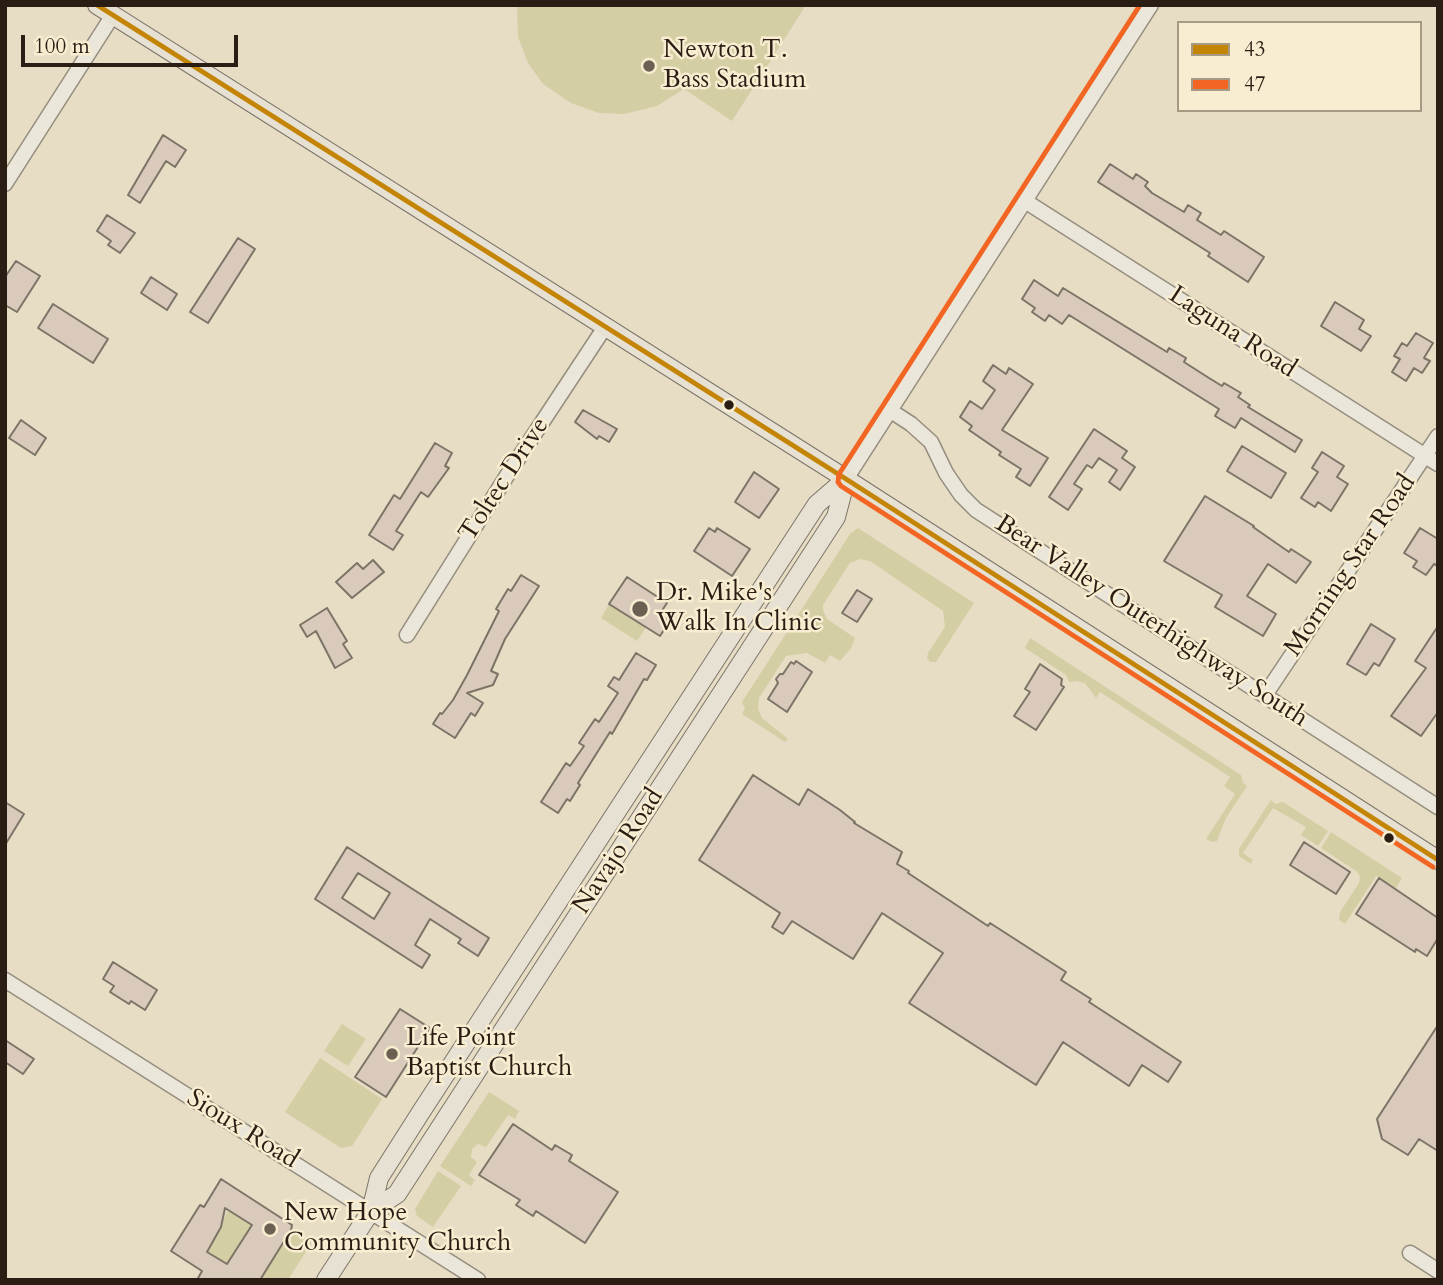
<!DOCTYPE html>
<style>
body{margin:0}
#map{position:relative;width:1443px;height:1285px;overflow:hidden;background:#e7ddc4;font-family:Cardo,serif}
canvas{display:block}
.frame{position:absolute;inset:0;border:7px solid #2a1d14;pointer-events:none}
.legend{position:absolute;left:1177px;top:21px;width:245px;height:91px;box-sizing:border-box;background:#f8edd0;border:2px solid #a69a85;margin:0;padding:9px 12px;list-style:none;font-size:21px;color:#2a1d14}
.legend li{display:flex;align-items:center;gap:14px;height:35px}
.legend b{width:35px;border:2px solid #a69a85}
.scale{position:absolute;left:21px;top:35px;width:217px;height:32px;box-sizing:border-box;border:4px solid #2a1d14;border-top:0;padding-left:9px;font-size:21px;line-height:24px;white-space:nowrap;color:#2a1d14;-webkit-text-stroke:5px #f8edd0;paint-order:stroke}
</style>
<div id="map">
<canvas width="1443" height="1285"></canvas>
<div class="frame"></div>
<ul class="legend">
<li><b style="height:9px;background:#c48405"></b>43</li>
<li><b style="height:9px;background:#f26522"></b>47</li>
</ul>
<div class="scale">100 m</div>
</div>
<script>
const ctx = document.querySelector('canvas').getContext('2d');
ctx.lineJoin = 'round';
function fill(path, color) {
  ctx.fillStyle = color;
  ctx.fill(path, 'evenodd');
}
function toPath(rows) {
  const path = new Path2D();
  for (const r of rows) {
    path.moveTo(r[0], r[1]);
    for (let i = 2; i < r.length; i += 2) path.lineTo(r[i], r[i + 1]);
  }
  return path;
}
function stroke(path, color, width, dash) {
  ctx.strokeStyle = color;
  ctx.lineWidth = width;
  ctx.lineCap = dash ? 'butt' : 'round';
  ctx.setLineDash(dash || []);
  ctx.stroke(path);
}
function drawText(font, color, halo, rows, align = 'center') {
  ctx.font = font + ' Cardo,serif';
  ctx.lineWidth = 5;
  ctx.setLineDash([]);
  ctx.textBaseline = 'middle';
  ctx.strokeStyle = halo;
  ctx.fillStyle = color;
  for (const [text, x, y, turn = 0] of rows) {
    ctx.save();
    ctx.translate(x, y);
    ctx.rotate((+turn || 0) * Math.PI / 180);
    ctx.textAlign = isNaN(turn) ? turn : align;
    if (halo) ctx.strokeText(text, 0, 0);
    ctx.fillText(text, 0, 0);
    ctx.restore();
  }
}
fill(toPath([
 [517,5,806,5,732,121,684,89,657,106,624,114,599,113,571,103,543,84,528,63,518,37],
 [858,528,974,603,936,662,930,662,927,658,928,653,945,627,943,611,870,561,860,559,850,563,823,605,823,610,827,619,855,638,851,648,840,661,830,655,825,663,807,653,786,656,759,698,758,709,762,718,788,739,785,742,742,714,745,709,742,702,850,534],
 [609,604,646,627,637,641,601,618],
 [1030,638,1241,775,1243,783,1247,786,1226,818,1217,841,1212,842,1206,839,1235,794,1224,786,1230,777,1100,692,1096,698,1085,683,1077,681,1069,682,1066,675,1025,648],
 [1271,800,1275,804,1283,802,1328,831,1318,846,1301,835,1306,827,1273,808,1243,853,1253,860,1251,864,1239,856,1239,849],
 [1331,832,1402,878,1396,888,1376,876,1345,924,1339,920,1340,912,1359,883,1360,876,1356,871,1321,848],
 [342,1024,366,1039,348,1066,324,1051],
 [320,1058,382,1099,352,1146,341,1148,285,1112],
 [489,1092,519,1111,515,1119,508,1115,486,1147,478,1144,472,1149,471,1157,477,1162,469,1175,475,1180,471,1186,440,1166],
 [438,1171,461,1186,433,1227,417,1216,415,1209],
 [228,1210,252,1225,227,1264,207,1252],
 [291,1230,312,1242,288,1280,260,1280]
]), '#d3cea4');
const building = toPath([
 [163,135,186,150,175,167,166,161,140,203,128,195,163,135],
 [1110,164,1133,179,1136,174,1148,182,1145,186,1152,193,1184,212,1188,205,1201,213,1197,220,1221,235,1224,231,1264,257,1248,282,1208,256,1210,253,1098,182,1110,164],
 [107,215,135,233,120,253,108,245,111,241,97,231,107,215],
 [238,238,255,249,208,323,190,312,238,238],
 [16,261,40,276,17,312,5,305,5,277,16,261],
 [151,277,177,294,167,310,141,293,151,277],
 [1034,280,1058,296,1063,288,1167,352,1169,348,1186,358,1184,362,1209,378,1222,386,1224,383,1241,393,1238,397,1250,405,1248,407,1302,440,1295,452,1241,418,1235,428,1215,416,1219,409,1069,315,1062,324,1049,315,1045,321,1032,312,1035,308,1022,299,1034,280],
 [1335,302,1364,320,1359,329,1371,336,1361,351,1321,326,1335,302],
 [53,304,108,339,93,363,38,328,53,304],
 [1416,333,1433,343,1424,358,1430,361,1422,373,1414,368,1406,381,1392,372,1400,359,1394,356,1402,343,1407,346,1416,333],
 [993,365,1006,374,1009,368,1033,384,1002,430,1048,458,1030,486,1016,477,1021,469,999,455,1001,452,969,430,972,426,960,417,970,401,982,409,995,390,983,381,993,365],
 [583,410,617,429,609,442,599,436,597,439,575,422,583,410],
 [21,420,46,438,35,455,9,438,21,420],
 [1094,429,1127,451,1122,458,1135,467,1120,490,1109,482,1117,470,1099,458,1092,468,1087,465,1074,484,1082,489,1068,510,1049,497,1094,429],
 [435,443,452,453,445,466,449,468,428,497,421,492,396,531,403,535,393,550,369,535,394,495,400,499,435,443],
 [1242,446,1286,473,1271,498,1227,471,1242,446],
 [1322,452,1344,466,1337,477,1348,484,1331,511,1318,502,1315,507,1301,498,1318,472,1312,468,1322,452],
 [754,472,779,489,759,518,735,502,754,472],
 [1205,496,1254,526,1253,527,1289,552,1291,549,1311,562,1296,583,1268,564,1247,596,1276,614,1263,636,1215,607,1222,595,1164,561,1205,496],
 [709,528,715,532,717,528,750,549,732,576,694,551,709,528],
 [1420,528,1438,539,1438,566,1434,564,1426,575,1413,567,1417,561,1404,553,1420,528],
 [373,560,384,572,352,598,336,582,357,563,363,569,373,560],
 [521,575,539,586,505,639,491,671,498,674,493,685,467,693,483,703,475,716,471,713,455,738,433,724,440,713,442,714,453,700,467,675,499,611,496,609,508,589,511,591,521,575],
 [627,577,667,603,659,615,670,621,660,636,609,604,627,577],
 [857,590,872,599,857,622,842,613,857,590],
 [327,608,347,641,343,644,352,658,335,668,316,631,307,637,300,625,327,608],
 [1371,624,1395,639,1379,666,1374,663,1366,675,1347,664,1371,624],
 [1438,626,1438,712,1421,736,1391,716,1426,668,1415,661,1438,626],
 [636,653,656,665,647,680,644,679,612,734,610,732,578,783,580,785,570,801,567,799,558,813,541,802,566,763,570,766,584,746,579,743,595,719,599,722,618,693,608,686,614,677,619,680,636,653],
 [796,661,812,672,787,712,768,699,778,683,776,679,780,674,783,674,791,662,794,664,796,661],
 [1040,664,1062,679,1061,685,1064,687,1036,730,1014,716,1030,692,1025,689,1040,664],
 [753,775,799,805,808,789,840,810,855,822,854,823,902,852,897,864,909,871,908,873,988,926,990,923,1066,972,1061,980,1091,999,1089,1002,1181,1062,1168,1082,1142,1065,1129,1086,1063,1042,1036,1085,909,1003,943,953,882,913,853,959,792,921,783,934,772,927,780,913,699,860,753,775],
 [5,802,24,814,5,845,5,802],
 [1304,842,1350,872,1336,894,1290,865,1304,842],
 [347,847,489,938,478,956,458,943,461,939,430,919,415,945,430,955,422,968,315,899,347,847],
 [358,873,390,893,374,919,342,898,358,873],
 [1379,878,1438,918,1438,938,1427,956,1416,949,1415,952,1356,914,1379,878],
 [113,962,157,990,145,1010,131,1001,129,1004,110,992,114,986,103,979,113,962],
 [400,1009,430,1028,386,1097,355,1077,400,1009],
 [1438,1025,1438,1151,1419,1139,1408,1155,1382,1139,1377,1119,1438,1025],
 [5,1040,34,1059,23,1074,5,1062,5,1040],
 [513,1124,552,1150,555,1145,572,1155,569,1161,618,1192,585,1243,536,1211,533,1216,516,1205,520,1200,479,1175,513,1124],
 [221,1179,292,1225,291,1230,260,1280,197,1280,202,1271,171,1251,200,1205,204,1207,221,1179],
 [225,1208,252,1225,227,1264,207,1252,221,1227,225,1208]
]);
fill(building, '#dacabb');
stroke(building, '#7b7467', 2);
const minor = toPath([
 [5,184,113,15],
 [1025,201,1438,464],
 [891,411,911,424,931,442,946,473,961,495,976,510,1438,807],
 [846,479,1151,5],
 [407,635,508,474,605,327],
 [1265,695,1438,436],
 [5,980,478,1280],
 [1410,1253,1438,1271]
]);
const major = toPath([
 [97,5,846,479,1438,860],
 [371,1211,397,1194,836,517,846,479],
 [326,1280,371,1211,379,1178,421,1112,817,504,846,479]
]);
stroke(minor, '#958e7f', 17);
stroke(major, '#7b7467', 20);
stroke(minor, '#eae6d9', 14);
stroke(major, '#e7e1d3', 18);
stroke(toPath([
 [97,5,846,479,1438,860]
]), '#c48405', 5);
stroke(toPath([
 [1140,5,839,474,838,482,841,486,1433,867]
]), '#f26522', 5);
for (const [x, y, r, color] of [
 [649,66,7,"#6c6052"],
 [729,405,6,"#2a1d14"],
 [640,609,9,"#6c6052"],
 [1389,838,6,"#2a1d14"],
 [392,1054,7,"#6c6052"],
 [270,1229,7,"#6c6052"]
]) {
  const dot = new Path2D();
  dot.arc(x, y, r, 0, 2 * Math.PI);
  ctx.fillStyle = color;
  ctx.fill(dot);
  stroke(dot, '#f8edd0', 2.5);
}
drawText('26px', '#2a1d14', '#f8edd0', [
 ["Newton T.",663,51],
 ["Bass Stadium",663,81],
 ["Dr. Mike's",656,594],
 ["Walk In Clinic",656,624],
 ["Life Point",406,1039],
 ["Baptist Church",406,1069],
 ["New Hope",284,1214],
 ["Community Church",284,1244]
], 'left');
drawText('26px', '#2a1d14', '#f8edd0', [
 ["Laguna Road",1232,333,33],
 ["Toltec Drive",505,480,-57],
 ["Morning Star Road",1351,566,-56],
 ["Bear Valley Outerhighway South",1151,622,33],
 ["Navajo Road",619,852,-57],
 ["Sioux Road",242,1130,32]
]);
</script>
